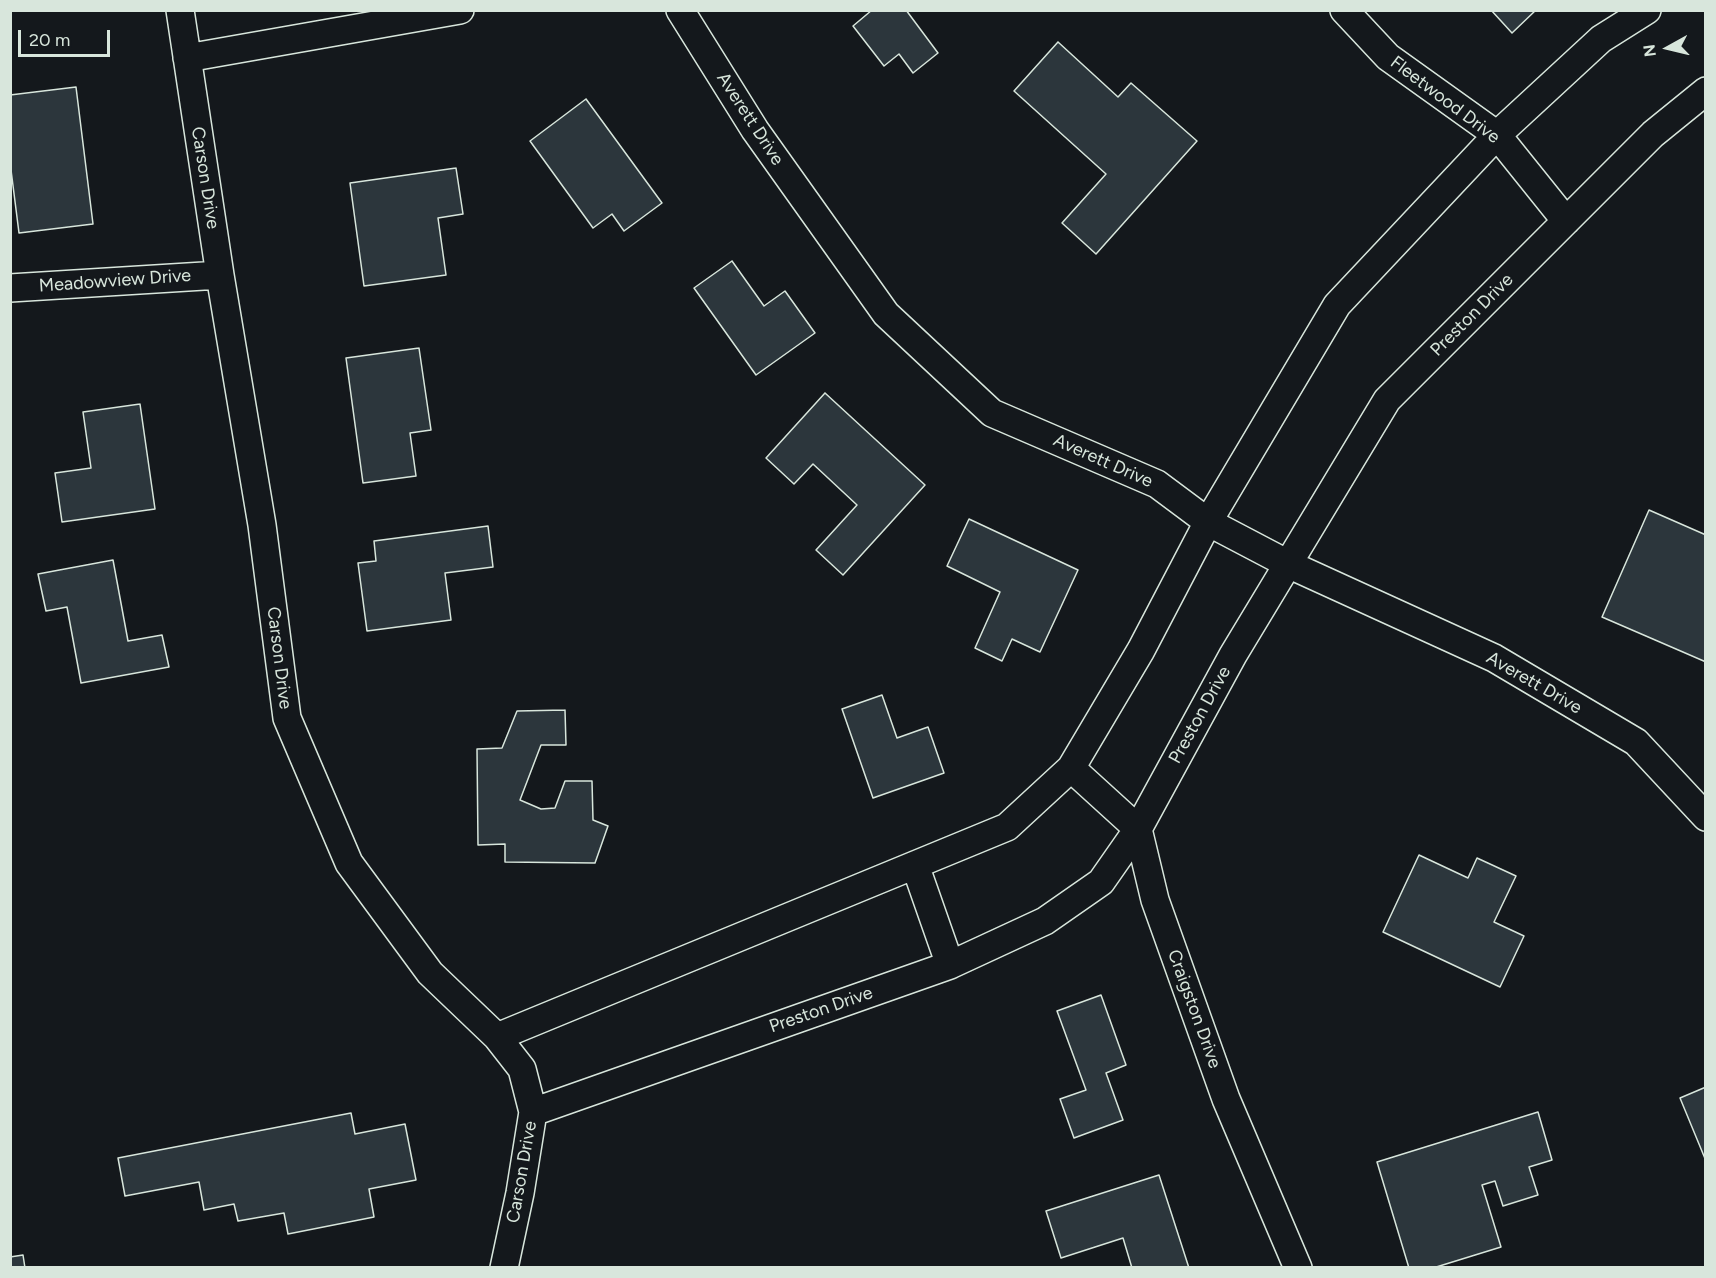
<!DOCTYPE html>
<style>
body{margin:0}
#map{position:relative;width:1716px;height:1278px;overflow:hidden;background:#14181c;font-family:Figtree,sans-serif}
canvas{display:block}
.frame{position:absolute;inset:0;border:12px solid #d8e6dc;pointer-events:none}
.north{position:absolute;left:1638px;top:18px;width:60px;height:60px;-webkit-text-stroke:4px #14181c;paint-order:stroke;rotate:262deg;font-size:16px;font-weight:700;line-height:24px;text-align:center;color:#d8e6dc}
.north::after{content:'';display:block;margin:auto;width:21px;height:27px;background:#d8e6dc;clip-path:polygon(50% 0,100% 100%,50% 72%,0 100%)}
.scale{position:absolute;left:18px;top:30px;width:92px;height:27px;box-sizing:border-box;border:3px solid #d8e6dc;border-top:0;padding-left:8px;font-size:18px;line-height:21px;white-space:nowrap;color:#d8e6dc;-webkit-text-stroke:4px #14181c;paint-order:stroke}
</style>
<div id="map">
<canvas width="1716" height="1278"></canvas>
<div class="frame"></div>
<div class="north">N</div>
<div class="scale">20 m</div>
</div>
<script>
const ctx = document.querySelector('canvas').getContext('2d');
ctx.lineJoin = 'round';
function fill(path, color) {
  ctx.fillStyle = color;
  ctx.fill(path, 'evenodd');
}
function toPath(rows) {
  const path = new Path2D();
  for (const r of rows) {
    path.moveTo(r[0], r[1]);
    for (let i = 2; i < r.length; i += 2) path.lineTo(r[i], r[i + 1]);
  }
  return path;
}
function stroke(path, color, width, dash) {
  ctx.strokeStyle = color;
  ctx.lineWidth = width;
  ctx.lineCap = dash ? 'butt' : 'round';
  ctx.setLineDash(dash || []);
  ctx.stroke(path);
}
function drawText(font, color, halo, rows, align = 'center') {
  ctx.font = font + ' Figtree,sans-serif';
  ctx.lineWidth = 4.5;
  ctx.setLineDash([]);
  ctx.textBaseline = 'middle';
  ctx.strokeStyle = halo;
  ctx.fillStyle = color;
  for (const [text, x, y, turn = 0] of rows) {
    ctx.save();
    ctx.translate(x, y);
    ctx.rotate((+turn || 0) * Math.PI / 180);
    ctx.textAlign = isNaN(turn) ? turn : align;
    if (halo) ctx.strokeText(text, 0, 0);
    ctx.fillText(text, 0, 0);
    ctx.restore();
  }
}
const building = toPath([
 [872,10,906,10,938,53,913,73,899,54,884,66,853,26,872,10],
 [1491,10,1536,10,1512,33,1491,10],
 [1058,42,1118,97,1131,83,1197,141,1096,254,1062,223,1106,174,1014,91,1058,42],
 [76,87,93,224,19,233,10,162,10,95,76,87],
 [586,99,662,203,624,231,612,214,593,228,530,141,586,99],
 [456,168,463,214,438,218,446,275,364,286,350,183,456,168],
 [732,261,764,306,785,291,815,333,756,375,694,288,732,261],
 [419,348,431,430,410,433,416,476,363,483,346,358,419,348],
 [825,393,925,485,843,575,816,550,857,505,813,464,794,484,766,458,825,393],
 [140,404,155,509,62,522,55,473,91,468,83,412,140,404],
 [1649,510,1706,535,1706,662,1602,617,1649,510],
 [969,519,1078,570,1040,652,1012,639,1002,661,975,648,1000,592,947,566,969,519],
 [488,526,493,567,445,573,451,620,367,631,358,563,376,561,374,541,488,526],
 [113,560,128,641,162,635,169,667,81,683,67,607,46,611,38,574,113,560],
 [882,695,897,738,928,727,944,773,873,798,842,709,882,695],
 [565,710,566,745,541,745,520,800,541,809,555,808,565,781,592,781,593,820,608,826,595,863,505,862,505,844,478,845,477,749,502,748,517,711,565,710],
 [1419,855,1468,878,1477,858,1516,876,1494,922,1524,936,1500,987,1383,932,1419,855],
 [1101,995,1126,1065,1106,1073,1123,1120,1074,1138,1060,1099,1086,1090,1057,1011,1101,995],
 [1706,1087,1706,1161,1680,1098,1706,1087],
 [1538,1112,1552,1160,1529,1167,1538,1195,1503,1206,1495,1181,1482,1185,1501,1247,1433,1268,1409,1268,1377,1162,1538,1112],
 [351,1113,355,1134,405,1124,416,1180,369,1189,374,1217,288,1234,284,1213,238,1221,234,1204,204,1210,199,1182,125,1196,118,1158,351,1113],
 [1159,1175,1189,1268,1132,1268,1123,1238,1061,1258,1046,1211,1159,1175],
 [23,1255,25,1268,10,1268,10,1257,23,1255]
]);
fill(building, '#2c363c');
stroke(building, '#d8e6dc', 1.5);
const street = toPath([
 [180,10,220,275,262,525,287,718,349,863,430,973,497,1037,522,1069,533,1112,520,1193,504,1268],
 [680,10,755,130,886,314,992,413,1157,484,1208,522,1288,564,1494,658,1636,742,1706,817],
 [1344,10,1388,57,1497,135,1566,221],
 [187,58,460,10],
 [10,288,220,275],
 [1071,768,1138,829,1155,900,1226,1099,1298,1268],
 [915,865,950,965],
 [497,1037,1007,827,1071,768,1141,650,1208,522,1337,305,1497,135,1601,39,1647,10],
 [533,1112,950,965,1045,921,1101,882,1138,829,1233,655,1387,400,1653,134,1706,91]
]);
stroke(street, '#d8e6dc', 30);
stroke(street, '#14181c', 27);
drawText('18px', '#d8e6dc', '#14181c', [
 ["Fleetwood Drive",1445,100,37],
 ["Averett Drive",750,119,57],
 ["Carson Drive",205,178,81],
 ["Meadowview Drive",115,281,-4],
 ["Preston Drive",1472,315,-45],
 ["Averett Drive",1103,461,24],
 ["Carson Drive",279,658,83],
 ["Averett Drive",1534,683,30],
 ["Preston Drive",1200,715,-61],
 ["Craigston Drive",1194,1009,70],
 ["Preston Drive",821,1010,-19],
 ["Carson Drive",522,1172,-80]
]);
</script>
